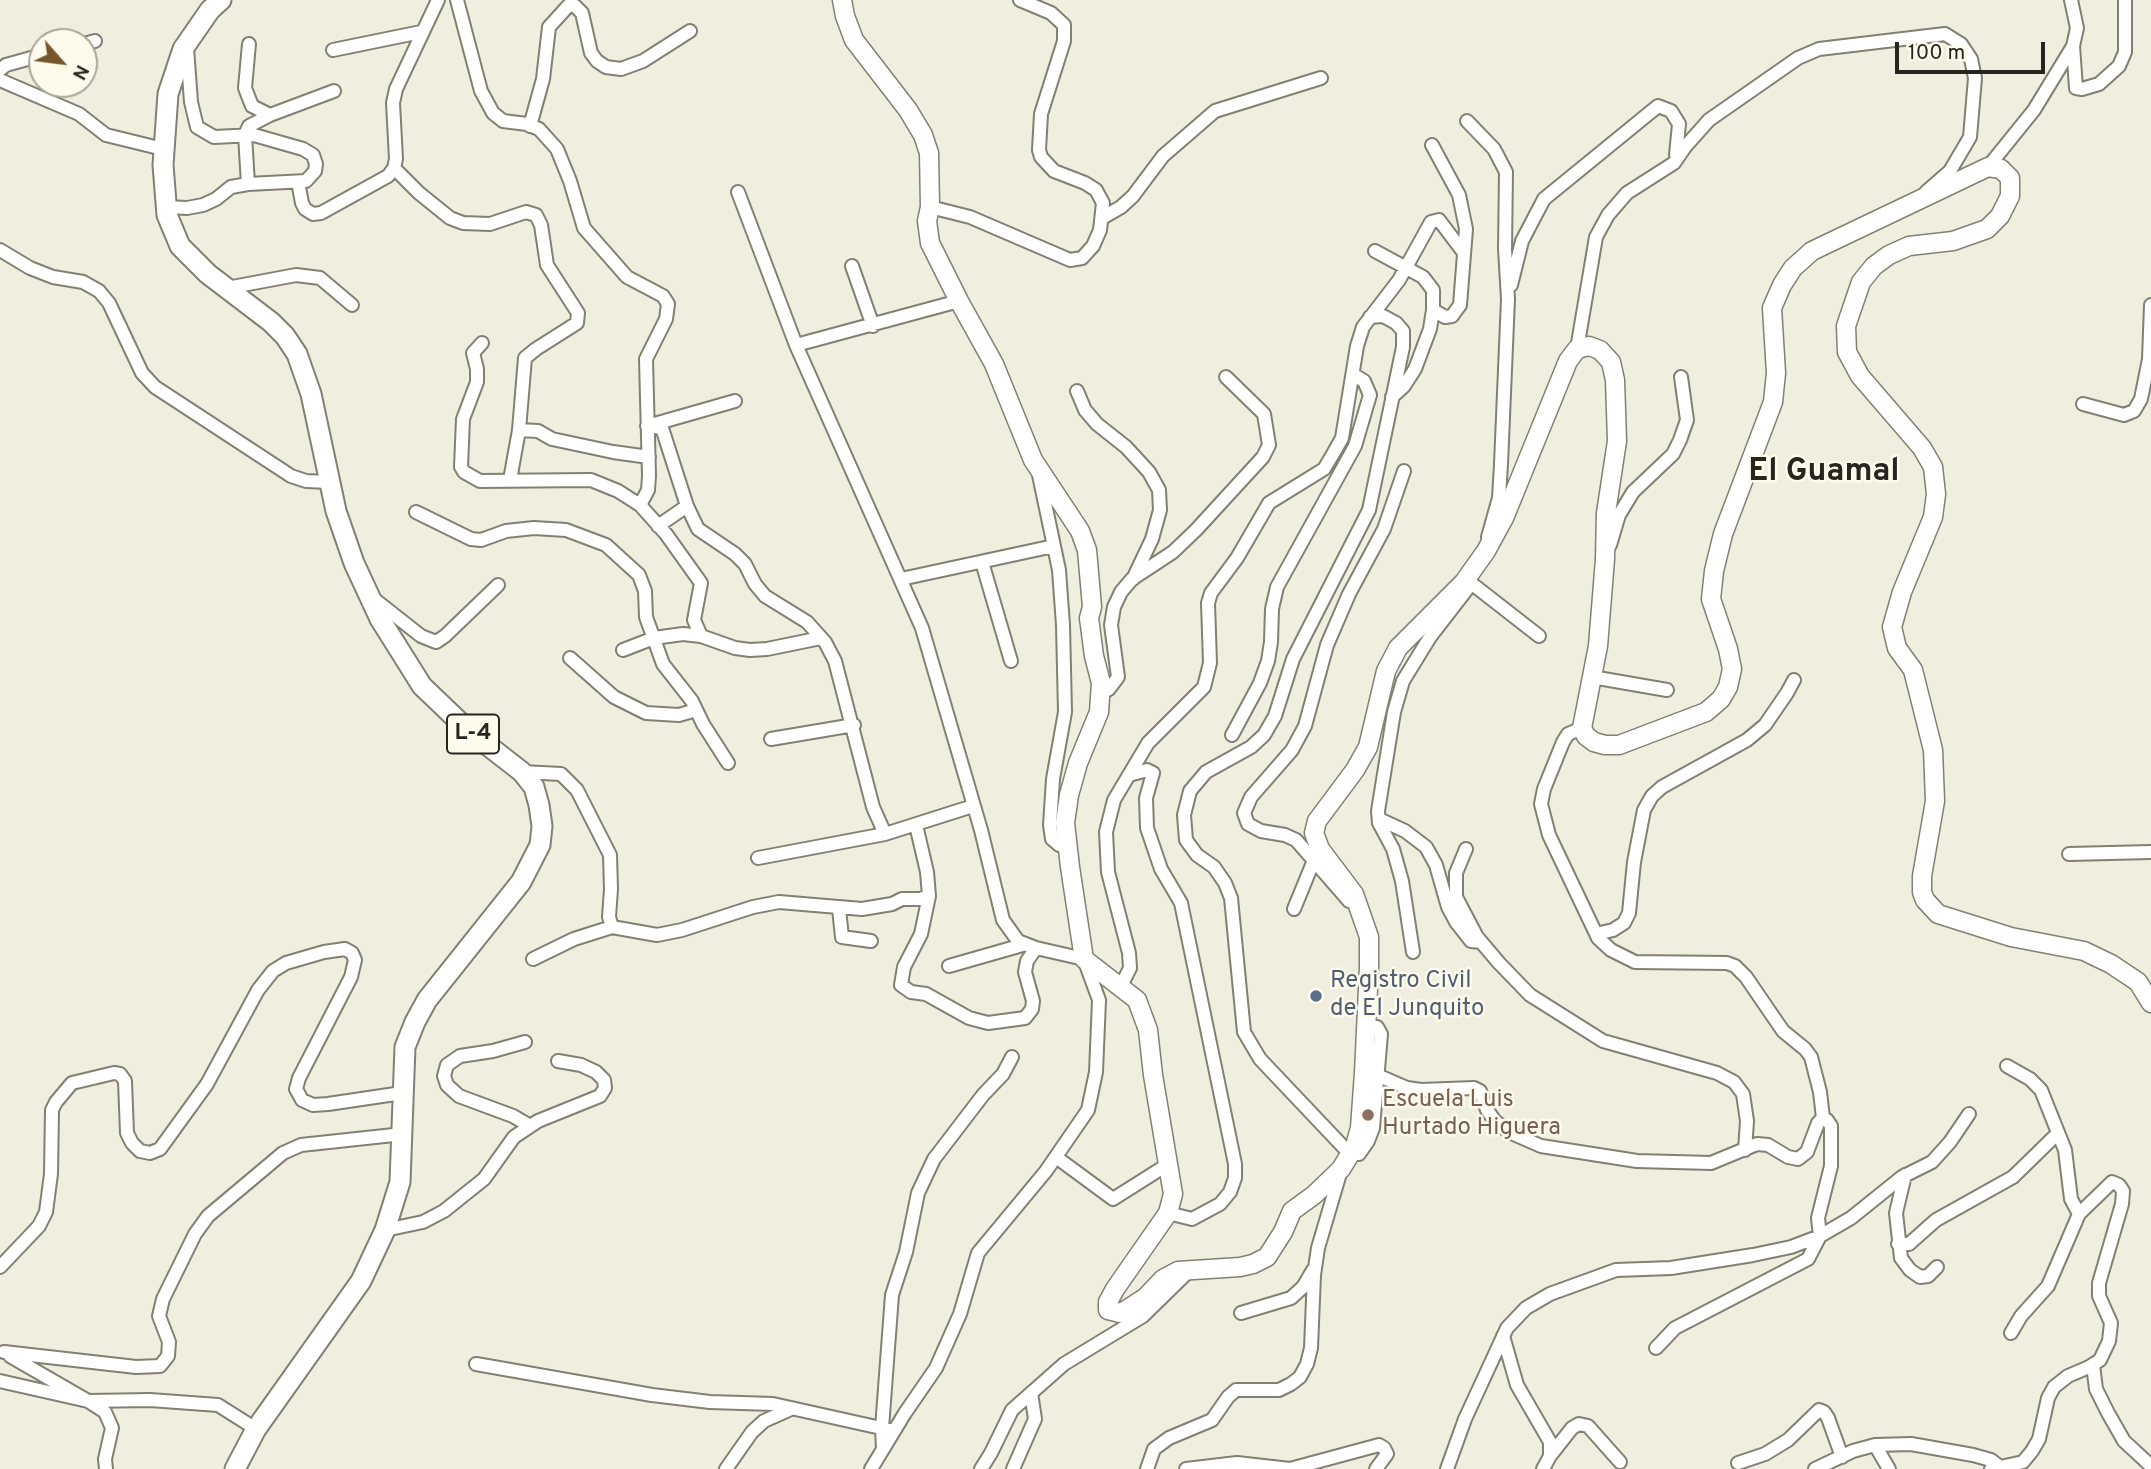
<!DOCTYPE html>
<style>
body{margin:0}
#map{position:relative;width:2151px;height:1469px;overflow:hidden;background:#f0eede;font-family:Overpass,sans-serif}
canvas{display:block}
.north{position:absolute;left:28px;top:28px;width:70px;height:70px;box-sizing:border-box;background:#fefbec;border:2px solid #a8a59a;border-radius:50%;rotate:118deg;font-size:19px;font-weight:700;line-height:28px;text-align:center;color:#262520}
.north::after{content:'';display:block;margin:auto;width:24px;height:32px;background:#77562c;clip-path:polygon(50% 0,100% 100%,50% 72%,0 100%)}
.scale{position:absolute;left:1895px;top:42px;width:150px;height:32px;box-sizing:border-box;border:4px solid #262520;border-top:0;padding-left:9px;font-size:21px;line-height:24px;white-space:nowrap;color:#262520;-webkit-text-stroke:5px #fefbec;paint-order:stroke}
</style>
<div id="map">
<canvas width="2151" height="1469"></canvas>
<div class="north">N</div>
<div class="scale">100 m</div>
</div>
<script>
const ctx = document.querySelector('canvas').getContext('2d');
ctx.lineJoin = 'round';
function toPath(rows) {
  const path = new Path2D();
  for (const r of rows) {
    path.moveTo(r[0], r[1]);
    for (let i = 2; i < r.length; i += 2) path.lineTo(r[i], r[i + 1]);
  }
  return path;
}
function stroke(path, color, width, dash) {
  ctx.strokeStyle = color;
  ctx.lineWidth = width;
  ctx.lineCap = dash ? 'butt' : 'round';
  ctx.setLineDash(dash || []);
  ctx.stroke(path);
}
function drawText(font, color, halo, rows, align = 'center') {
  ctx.font = font + ' Overpass,sans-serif';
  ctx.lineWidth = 5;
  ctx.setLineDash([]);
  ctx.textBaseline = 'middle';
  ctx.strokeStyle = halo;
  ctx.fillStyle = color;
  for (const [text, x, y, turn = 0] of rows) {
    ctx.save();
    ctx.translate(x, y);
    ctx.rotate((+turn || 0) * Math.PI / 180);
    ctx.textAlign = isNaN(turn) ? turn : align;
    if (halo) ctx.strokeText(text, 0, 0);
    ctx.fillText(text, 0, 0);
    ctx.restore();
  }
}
const street = toPath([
 [457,0,481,91,493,113,503,121,527,124,539,129,557,149,570,181,584,228,627,277,663,296,668,304,666,319,646,359,649,476,648,490,640,505],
 [84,44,95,41],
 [249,44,245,88,252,106,270,115],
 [2073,46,2076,88,2082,89,2099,84,2119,66,2125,52,2125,0],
 [333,50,421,32],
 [0,70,6,65,42,55],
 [0,80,79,114,106,135,163,149],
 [1467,121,1494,149,1506,172,1505,249,1508,299,1501,464,1499,498,1488,537],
 [530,126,543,79,549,27,569,5,575,6,582,13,591,53,597,61,606,67,621,69,643,61,690,31],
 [1432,145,1459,195,1466,229,1460,305,1452,316,1445,317,1433,310],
 [1988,167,2034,110,2073,46,2077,28,2071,0],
 [394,168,419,193,450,218,463,223,490,224,526,212,536,215,541,225,547,265,578,313,577,323,536,349,525,358,519,430,510,480],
 [298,182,302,203,305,209,313,214,321,213,388,176,394,168,396,159,393,103,396,89,438,0],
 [248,184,245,135,249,126,270,115,334,91],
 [738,192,796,345,922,628,981,830,1003,920,1018,941,1036,948,1084,959,1099,1000,1096,1072,1088,1110,1046,1171,978,1253,960,1314,936,1368,905,1413,871,1469],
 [166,207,187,208,203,205,216,199,231,187,248,184,306,181,315,171,316,164,313,155,303,149,254,135,214,137,197,127,191,102,187,48],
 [930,207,970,217,1070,260,1082,258,1093,246,1100,230,1103,203,1096,190,1085,183,1054,171,1041,157,1039,150,1041,114,1064,41,1064,25,1051,13,1020,0],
 [1102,218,1121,207,1133,196,1163,156,1215,111,1321,78],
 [0,250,30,268,53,277,83,282,99,291,109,303,142,373,155,387,291,476,306,481,330,482],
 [1375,251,1423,277,1433,290,1433,310,1430,329,1415,369,1404,386,1392,397],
 [852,266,873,326],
 [1511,285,1522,241,1544,199,1658,106,1671,111,1679,124,1676,155],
 [227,288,296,275,320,278,352,305],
 [482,343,473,353,477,369,477,382,463,419,461,467,464,472,480,481,591,480,618,491,640,505,666,534,701,583,694,620,701,636],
 [796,345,959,301],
 [1577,349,1596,237,1608,215,1627,193,1674,163,1685,147,1709,120,1798,58,1819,49,1945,34,1961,44,1971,59,1975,78,1970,137,1950,171,1926,192],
 [1077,391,1085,410,1097,424,1126,447,1149,472,1159,490,1160,510,1152,539,1133,579],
 [2083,404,2124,415,2134,411,2141,399,2149,359,2151,305],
 [651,425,735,401],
 [647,426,662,428,687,506,698,529,735,554,745,564,755,584,765,596,807,622,825,642,835,661,873,807,885,834],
 [519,430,538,431,552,439,613,452,649,457],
 [1039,475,1059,570,1063,625,1065,712,1053,779,1050,825,1052,839,1059,845,1067,848],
 [416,512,471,539,481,540,506,531,534,528,566,530,606,545,639,575,645,591,646,617,663,664,692,701,703,724,728,763],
 [658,526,687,506],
 [1610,545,1619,515,1633,492,1673,454,1680,440,1687,420,1681,377],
 [982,562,1011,661],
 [901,579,1054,546],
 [1471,583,1539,636],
 [374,599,421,636,436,642,445,636,498,585],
 [623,650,654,638,683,634,701,636,735,648,750,650,767,649,821,638],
 [570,658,614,697,646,713,679,715,696,710],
 [1592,677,1667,690],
 [1100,694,1109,689,1118,677,1111,625,1114,607,1121,592,1132,579,1173,552,1196,530,1263,457,1269,445,1264,414,1226,377],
 [1582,728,1568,734,1563,742,1544,789,1541,804,1549,835,1598,938,1611,950,1635,962,1727,963,1735,966,1746,977,1783,1031,1805,1049,1811,1057,1820,1092,1823,1118,1827,1120,1831,1126,1831,1166,1818,1218,1820,1236,1808,1259,1675,1328,1656,1348],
 [1232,735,1260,683,1268,661,1271,642,1272,609,1277,587,1355,446,1370,395,1364,381,1354,375],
 [771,739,854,725],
 [522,772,561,774,577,790,610,855,611,889,609,917,612,927],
 [1129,775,1147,770,1153,773,1146,798,1147,828,1161,869,1181,903,1235,1164,1235,1178,1230,1192,1220,1204,1192,1219,1168,1213],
 [1379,819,1405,831,1426,847,1436,865,1448,907,1456,922,1471,941,1481,942],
 [916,825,927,872,929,896,921,934,904,967,901,985,911,992,926,994,969,1018,988,1023,1025,1018,1032,1009,1033,1001,1025,972,1027,961,1036,948],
 [1466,849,1456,873,1456,897,1477,937,1499,963,1530,995,1603,1041,1717,1073,1734,1082,1743,1094,1747,1121,1745,1150],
 [2069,854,2151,852],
 [758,858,885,834,973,806],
 [1349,901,1296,840,1285,835,1261,831,1248,824,1244,813,1251,797,1292,750,1305,726,1327,645,1349,594,1384,529,1404,471],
 [839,909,842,937,871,941],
 [1294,909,1314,860],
 [1596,934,1613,930,1624,923,1629,913,1634,862,1644,810,1652,796,1662,787,1747,740,1765,725,1787,693,1794,680],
 [1413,952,1402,881,1393,849,1379,823,1378,811,1394,712,1403,681,1430,637,1471,584],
 [533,959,574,939,612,927,657,935,682,930,753,907,779,902,862,909,892,904,902,899,920,899,929,896],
 [949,966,1026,944],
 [1121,986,1130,968,1129,953,1108,872,1106,832,1114,800,1148,743,1204,687,1210,663,1208,603,1211,593,1237,558,1269,503,1324,469,1333,454,1342,438,1357,346,1363,327,1399,280,1431,222,1439,220,1464,253],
 [1366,1026,1377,1027,1381,1034,1373,1128,1368,1141,1359,1154,1350,1154,1260,1059,1244,1032,1231,898,1225,883,1214,867,1197,855,1186,840,1184,815,1190,791,1206,772,1251,747,1264,735,1275,716,1293,659,1369,510,1403,347,1403,331,1396,323,1383,316,1370,317],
 [525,1042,493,1051,460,1056,447,1065,444,1076,447,1085,459,1096,513,1116,530,1126],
 [2007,1066,2030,1079,2041,1090,2065,1150,2071,1199,2079,1214],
 [1377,1075,1407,1088,1421,1090,1474,1088,1480,1091,1487,1110,1495,1121,1509,1132,1541,1146,1637,1161,1711,1163,1757,1144,1768,1145,1788,1157,1798,1159,1807,1152,1818,1123,1823,1118],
 [1056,1157,1113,1199,1170,1163],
 [1905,1175,1896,1213,1901,1258,1910,1270,1920,1277,1928,1276,1937,1267],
 [385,1230,423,1222,444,1211,484,1179,514,1137,538,1121,600,1096,605,1088,604,1080,596,1072,581,1065,558,1061],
 [1898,1244,1909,1244,1936,1220,2013,1177,2057,1134],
 [0,1267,39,1226,46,1212,51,1174,52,1110,56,1102,72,1083,114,1073,120,1074,125,1081,127,1133,132,1143,140,1151,150,1153,160,1149,207,1084,258,990,273,971,286,963,324,952,345,949,352,953,355,960,351,977,299,1078,296,1089,302,1100,313,1105,328,1104,402,1093],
 [1241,1313,1291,1298,1303,1287,1313,1270],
 [1503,1336,1517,1385,1550,1442,1550,1456],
 [4,1352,136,1367,160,1366,168,1356,169,1342,159,1316,163,1299,195,1234,208,1216,283,1153,301,1145,403,1134],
 [10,1356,88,1401,150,1400,218,1405,256,1429],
 [476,1364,652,1395,710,1402,773,1404,890,1430],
 [2093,1365,2096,1389,2108,1413,2124,1441,2151,1466],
 [0,1381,88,1401,105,1412,112,1428,105,1459,106,1469],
 [1875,1445,1889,1469],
 [883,1449,882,1428,892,1295,906,1252,918,1193,934,1159,983,1095,1003,1074,1012,1057],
 [1738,1463,1765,1454,1788,1440,1819,1410,1824,1412,1828,1418,1842,1457],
 [726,1469,752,1432,764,1421,791,1409],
 [981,1469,991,1453,1012,1410,1064,1364,1143,1316,1189,1271],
 [1013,1469,1035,1419,1031,1393],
 [1147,1469,1154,1449,1169,1438,1212,1420,1228,1397,1236,1390,1279,1390,1291,1384,1300,1377,1307,1364,1311,1348,1314,1275,1318,1248,1341,1170],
 [1186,1469,1237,1463,1290,1469,1379,1445,1384,1448,1387,1454,1376,1469],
 [1447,1469,1465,1419,1507,1328,1526,1308,1550,1294,1616,1270,1671,1268,1753,1255,1791,1247,1820,1236,1851,1218,1902,1177,1932,1162,1950,1142,1969,1114],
 [1543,1469,1550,1456,1572,1428,1579,1424,1588,1426,1620,1462],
 [1815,1469,1853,1451,1875,1445,1911,1444,1973,1455,1991,1460,2000,1467],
 [1991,1469,2023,1462,2032,1451,2039,1439,2048,1398,2054,1387,2068,1376,2089,1367,2100,1360,2109,1341,2111,1323,2099,1296,2099,1283,2122,1204,2123,1191,2119,1185,2112,1182,2079,1214,2048,1286,2021,1316,2011,1333]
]);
const secondary = toPath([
 [842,0,845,16,854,40,908,110,923,135,929,153,930,207,927,221,930,243,959,301,994,364,1033,460,1080,531,1087,550,1092,607,1089,618,1094,656,1101,683,1099,712,1078,763,1069,795,1065,823,1070,867,1084,959,1137,1000,1148,1030,1153,1075,1173,1194,1168,1213,1115,1289,1108,1302,1108,1310,1120,1313,1126,1310,1146,1297,1163,1279,1178,1271,1240,1267,1253,1264,1267,1257,1283,1232,1292,1211,1314,1195,1341,1169,1355,1146,1360,1128,1364,1073,1369,967,1369,937,1354,894,1320,849,1314,833,1317,821,1355,770,1368,747,1386,671,1398,648,1464,582,1486,551,1504,518,1568,361,1577,349,1589,346,1600,350,1611,362,1615,380,1617,441,1606,513,1605,559,1598,646,1582,728,1586,736,1594,742,1605,745,1619,745,1706,712,1721,699,1728,687,1732,669,1728,649,1711,599,1714,571,1723,534,1773,402,1776,373,1772,308,1782,285,1793,268,1812,251,1988,167,2001,169,2010,178,2010,196,2000,216,1987,229,1953,241,1909,246,1889,255,1874,266,1861,282,1846,326,1847,352,1860,376,1922,448,1933,467,1936,494,1933,517,1902,592,1892,627,1897,648,1913,670,1933,750,1935,801,1922,876,1922,892,1925,900,1938,914,2011,937,2084,951,2111,964,2138,982,2151,1003]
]);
const primary = toPath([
 [221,0,210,10,183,49,168,94,163,165,167,215,180,246,208,274,271,322,285,336,297,354,311,394,336,511,354,563,380,619,422,686,468,730,522,772,534,787,539,805,542,826,540,845,521,882,427,1000,415,1022,405,1047,400,1182,385,1230,361,1281,256,1429,235,1469]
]);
stroke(street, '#828072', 16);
stroke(secondary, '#828072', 21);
stroke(primary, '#828072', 23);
stroke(street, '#fff', 12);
stroke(secondary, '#fff', 18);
stroke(primary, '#fff', 19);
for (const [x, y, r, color] of [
 [1316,996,7,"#5c6f8a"],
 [1368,1115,7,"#8d6e63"]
]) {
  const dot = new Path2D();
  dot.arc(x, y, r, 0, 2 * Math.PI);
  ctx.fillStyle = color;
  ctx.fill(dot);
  stroke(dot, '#fefbec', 2.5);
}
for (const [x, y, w] of [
 [473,734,52]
]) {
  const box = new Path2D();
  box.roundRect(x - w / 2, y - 19.5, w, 39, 5);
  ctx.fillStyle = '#fefbec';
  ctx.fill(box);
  stroke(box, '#262520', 2);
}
drawText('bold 23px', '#262520', null, [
 ["L-4",473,734]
]);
drawText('24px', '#4e5e75', '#fefbec', [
 ["Registro Civil",1330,982],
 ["de El Junquito",1330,1010]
], 'left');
drawText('24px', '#785e54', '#fefbec', [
 ["Escuela Luis",1382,1101],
 ["Hurtado Higuera",1382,1129]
], 'left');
drawText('bold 32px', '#262520', '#fefbec', [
 ["El Guamal",1824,474]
]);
</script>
